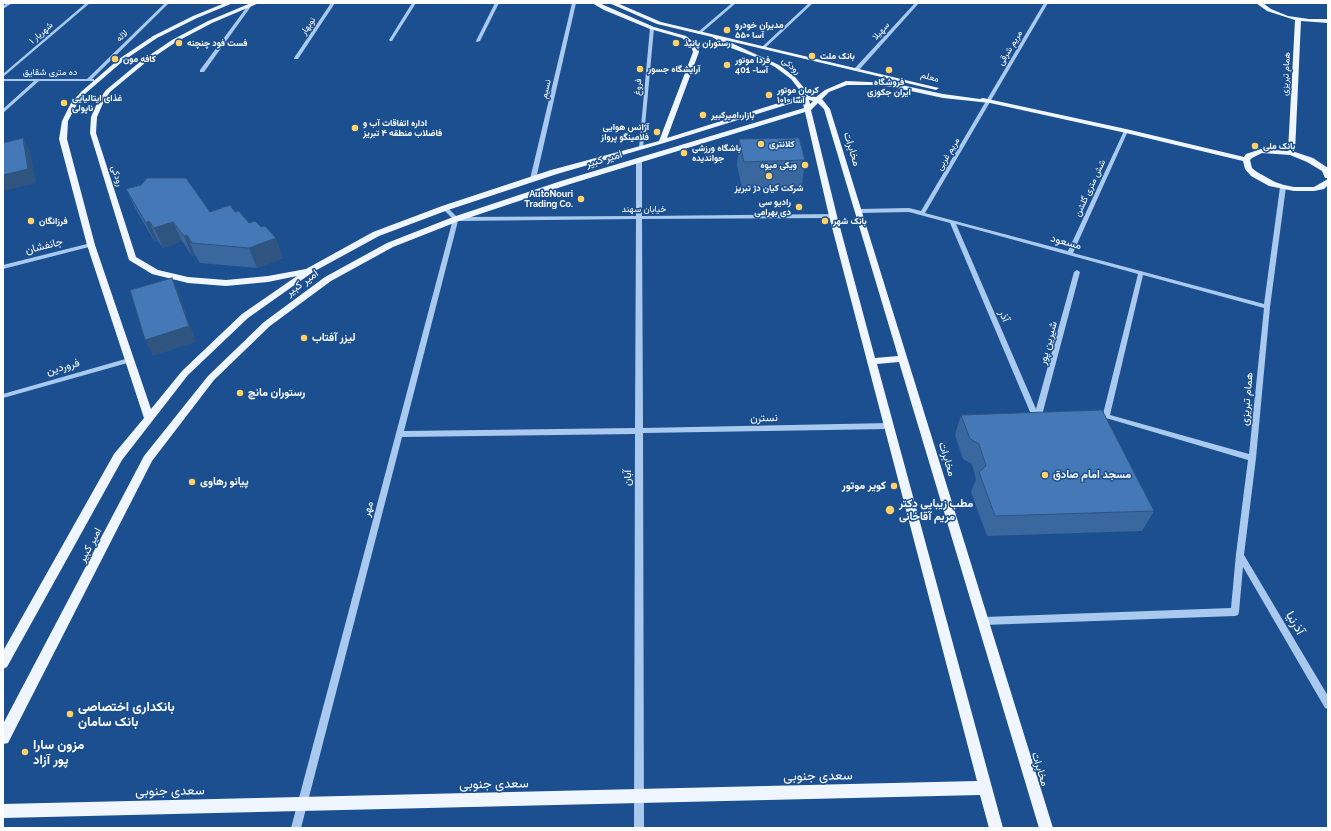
<!DOCTYPE html>
<meta charset="utf-8">
<style>
body{margin:0}
#map{position:relative;width:1331px;height:831px;overflow:hidden;background:#1b4f8f;font-family:Raleway,sans-serif}
canvas{display:block}
.frame{position:absolute;inset:0;border:4px solid #fff;pointer-events:none}
</style>
<div id="map">
<canvas width="1331" height="831"></canvas>
<div class="frame"></div>
</div>
<script>
const ctx = document.querySelector('canvas').getContext('2d');
ctx.lineJoin = 'round';
function toPath(rows) {
  const path = new Path2D();
  for (const r of rows) {
    path.moveTo(r[0], r[1]);
    for (let i = 2; i < r.length; i += 2) path.lineTo(r[i], r[i + 1]);
  }
  return path;
}
function fill(path, color) {
  ctx.fillStyle = color;
  ctx.fill(path, 'evenodd');
}
function stroke(path, color, width, dash) {
  ctx.strokeStyle = color;
  ctx.lineWidth = width;
  ctx.lineCap = dash ? 'butt' : 'round';
  ctx.setLineDash(dash || []);
  ctx.stroke(path);
}
function drawText(font, color, halo, rows, align = 'center') {
  ctx.font = font + ' Raleway,Vazirmatn,sans-serif';
  ctx.lineWidth = 3;
  ctx.setLineDash([]);
  ctx.textBaseline = 'middle';
  ctx.strokeStyle = halo;
  ctx.fillStyle = color;
  for (const [text, x, y, turn = 0] of rows) {
    ctx.save();
    ctx.translate(x, y);
    ctx.rotate((+turn || 0) * Math.PI / 180);
    ctx.textAlign = isNaN(turn) ? turn : align;
    if (halo) ctx.strokeText(text, 0, 0);
    ctx.fillText(text, 0, 0);
    ctx.restore();
  }
}
fill(toPath([
 [7,3,12,3,3,9,3,6,7,3],
 [86,3,90,3,3,77,3,74,86,3],
 [165,3,169,3,92,79,94,79,94,81,39,81,3,113,3,109,34,81,3,81,3,79,87,79,165,3],
 [331,3,335,3,298,59,294,59,294,58,331,3],
 [412,3,416,3,392,41,390,41,389,40,412,3],
 [495,3,499,3,480,41,477,42,476,41,495,3],
 [572,3,576,3,536,179,533,181,530,179,572,3],
 [732,3,736,3,700,34,698,34,698,32,732,3],
 [809,3,813,3,765,48,763,48,763,46,809,3],
 [915,3,919,3,859,70,855,70,855,68,915,3],
 [1044,3,1048,3,925,213,1068,251,1124,131,1128,130,1128,131,1073,253,1264,304,1280,187,1283,185,1285,186,1286,187,1270,307,1256,458,1244,555,1328,696,1328,709,1325,708,1243,567,1239,612,1238,615,1235,616,984,625,981,624,980,621,981,618,984,617,1231,608,1236,554,1248,460,1106,418,1094,418,1092,416,1094,414,1103,414,1138,274,956,224,1036,409,1074,272,1077,270,1080,272,1041,419,1037,421,1033,419,950,223,909,212,859,213,856,211,859,209,909,208,921,211,1044,3],
 [1143,275,1264,308,1249,454,1110,415,1143,275],
 [249,4,252,5,204,72,200,72,200,70,249,4],
 [652,27,654,28,643,148,641,149,639,148,650,28,652,27],
 [639,159,642,161,642,216,833,214,836,216,833,218,642,219,643,428,889,423,893,426,889,429,643,433,644,828,634,828,635,434,402,437,301,828,291,828,453,219,442,208,443,207,447,207,457,217,636,216,636,161,639,159],
 [636,219,635,428,404,431,458,221,636,219],
 [91,243,94,245,93,246,3,269,3,265,91,243],
 [129,358,131,358,132,360,131,362,3,398,3,394,129,358]
]), '#a9c9ee');
fill(toPath([
 [225,3,233,3,197,18,157,38,123,61,86,93,77,104,68,121,67,139,95,245,151,409,182,371,242,314,297,276,268,282,226,286,188,283,152,274,129,260,90,133,91,117,98,101,106,90,141,61,172,40,208,21,251,3,259,3,212,23,176,42,145,63,110,92,104,101,97,117,96,133,136,257,158,270,188,277,226,280,268,276,306,269,373,232,442,206,551,170,659,141,693,52,691,46,682,38,650,29,604,10,592,3,599,3,654,27,686,36,697,45,699,52,667,138,801,96,798,88,791,79,775,67,758,58,731,48,712,37,657,24,609,3,617,3,661,22,939,88,936,90,725,40,779,65,795,77,804,88,808,96,816,97,825,90,846,81,892,83,943,94,980,99,983,98,1126,129,1244,157,1246,154,1261,149,1288,151,1295,20,1267,11,1256,3,1263,3,1271,9,1288,16,1309,19,1328,19,1328,23,1301,21,1295,152,1313,158,1328,168,1328,178,1325,178,1322,171,1307,162,1290,155,1262,153,1252,158,1250,160,1252,168,1257,172,1275,182,1284,185,1294,187,1314,187,1328,179,1328,185,1324,189,1314,191,1294,191,1269,186,1251,176,1245,169,1243,161,1126,133,990,103,943,98,892,87,873,85,847,85,829,92,822,99,830,109,1053,828,1039,828,899,362,877,364,1003,828,989,828,980,795,3,818,3,804,977,781,829,216,805,112,567,185,459,221,393,247,331,281,270,326,214,380,152,461,8,743,3,744,3,724,144,456,208,376,264,322,325,277,387,243,453,217,561,181,804,108,802,100,664,143,557,174,448,210,379,236,313,272,248,318,188,375,122,460,7,667,3,669,3,651,114,454,144,418,87,245,59,139,62,121,71,103,82,91,119,59,153,36,193,16,225,3],
 [809,100,813,101,810,104,809,100],
 [818,103,824,109,898,356,875,358,837,216,811,110,818,103]
]), '#f0f6ff');
fill(toPath([
 [739,139,805,160,802,186,742,188,737,165],
 [126,189,210,212,235,212,249,223,283,258,257,268,200,263,195,255,192,256,182,241,163,248,158,241,155,242,135,208],
 [961,415,1154,511,1142,531,987,536,971,492,976,479,972,464,963,459,955,435]
]), '#3a679d');
fill(toPath([
 [23,138,30,152,36,183,3,191,3,175],
 [149,221,158,241,155,242,146,223],
 [173,222,182,241,163,248,154,228],
 [187,235,195,255,192,256,184,236],
 [276,238,283,258,257,268,249,248],
 [172,278,179,293,196,342,153,356,145,340]
]), '#305480');
const building = toPath([
 [23,138,28,169,3,175,3,143,23,138],
 [799,138,805,160,744,162,739,139,799,138],
 [147,178,186,178,210,212,230,205,235,212,239,211,249,223,255,221,261,227,265,226,276,238,249,248,192,243,187,235,184,236,173,222,154,228,149,221,146,223,126,189,141,185,147,178],
 [172,278,189,326,145,340,130,290,172,278],
 [1102,410,1154,511,995,516,979,472,986,466,979,444,970,439,961,415,1102,410]
]);
fill(building, '#4478b7');
stroke(building, '#305480', 1);
for (const [x, y, r, color] of [
 [727,30,4,"#ffd166"],
 [179,43,4,"#ffd166"],
 [676,43,4,"#ffd166"],
 [812,56,4,"#ffd166"],
 [115,59,4,"#ffd166"],
 [727,65,4,"#ffd166"],
 [640,69,4,"#ffd166"],
 [889,70,4,"#ffd166"],
 [769,95,4,"#ffd166"],
 [64,103,4,"#ffd166"],
 [703,115,4,"#ffd166"],
 [355,128,4,"#ffd166"],
 [657,132,4,"#ffd166"],
 [761,144,4,"#ffd166"],
 [1255,146,4,"#ffd166"],
 [684,153,4,"#ffd166"],
 [805,165,4,"#ffd166"],
 [769,176,4,"#ffd166"],
 [581,199,4,"#ffd166"],
 [799,207,4,"#ffd166"],
 [31,221,4,"#ffd166"],
 [825,221,4,"#ffd166"],
 [304,338,4,"#ffd166"],
 [240,393,4,"#ffd166"],
 [1045,475,4,"#ffd166"],
 [192,482,4,"#ffd166"],
 [894,486,4,"#ffd166"],
 [890,510,5,"#ffd166"],
 [70,714,4,"#ffd166"],
 [25,752,4,"#ffd166"]
]) {
  const dot = new Path2D();
  dot.arc(x, y, r, 0, 2 * Math.PI);
  ctx.fillStyle = color;
  ctx.fill(dot);
  stroke(dot, '#1b4f8f', 1.5);
}
drawText('bold 9px', '#fff', '#1b4f8f', [
 ["مدیران خودرو",735,25],
 ["۵۵۰ آسا",735,35],
 ["فست فود چنچنه",187,43],
 ["رستوران پانیذ",684,43],
 ["بانک ملت",820,56],
 ["کافه مون",123,59],
 ["فردا موتور",735,60],
 ["401 -آسا",735,70],
 ["آرایشگاه جسور",648,69],
 ["فروشگاه",889,82,"center"],
 ["ایران جکوزی",889,92,"center"],
 ["کرمان موتور",777,90],
 ["۱۰۱۰ آسا",777,100],
 ["غذای ایتالیایی",72,98],
 ["ناپولی",72,108],
 ["بازار امیرکبیر",711,115],
 ["اداره اتفاقات آب و",363,123],
 ["فاضلاب منطقه ۴ تبریز",363,133],
 ["آژانس هوایی",649,127,"right"],
 ["فلامینگو پرواز",649,137,"right"],
 ["کلانتری",769,144],
 ["بانک ملی",1263,146],
 ["باشگاه ورزشی",692,148],
 ["جواندیده",692,158],
 ["ویکی میوه",797,165,"right"],
 ["شرکت کیان دژ تبریز",769,188,"center"],
 ["AutoNouri",573,194,"right"],
 ["Trading Co.",573,204,"right"],
 ["رادیو سی",791,202,"right"],
 ["دی بهرامی",791,212,"right"],
 ["فرزانگان",39,221],
 ["بانک شهر",833,221]
], 'left');
drawText('9px', '#fff', '#1b4f8f', [
 ["نوبهار",308,26,-56],
 ["سهیلا",881,31,-48],
 ["شهریار ۱",41,33,-41],
 ["لاله",122,36,-44],
 ["مریم شرقی",1010,48,-59],
 ["رودکی",791,66,40],
 ["ده متری شقایق",50,72],
 ["همام تبریزی",1286,74,-87],
 ["معلم",930,77,15],
 ["فروغ",638,87,-85],
 ["نسیم",546,89,-77],
 ["مریم غربی",948,154,-59],
 ["رودکى",117,176,73],
 ["شش متری گلشن",1090,188,-65],
 ["خیابان سهند",644,209]
]);
drawText('11px', '#fff', '#1b4f8f', [
 ["مخابرات",852,149,73],
 ["امیر کبیر",604,159,-16],
 ["مسعود",1066,242,15],
 ["جانفشان",44,246,-14],
 ["امیر کبیر",302,283,-36],
 ["آذر",1004,316,67],
 ["شیرین پور",1048,343,-75],
 ["فروردین",63,367,-16],
 ["همام تبریزی",1247,399,-85],
 ["نسترن",764,418,-1],
 ["مخابرات",947,459,73],
 ["آبان",628,478,-90],
 ["مهر",368,509,-75],
 ["امیر کبیر",90,545,-62],
 ["مخابرات",1040,769,73]
]);
drawText('bold 11px', '#fff', '#1b4f8f', [
 ["لیزر آفتاب",312,338],
 ["رستوران مانچ",248,393],
 ["مسجد امام صادق",1053,475],
 ["پیانو رهاوی",200,482],
 ["کویر موتور",886,486,"right"],
 ["مطب زیبایی دکتر",899,504],
 ["مریم آقاخانی",899,517]
], 'left');
drawText('13px', '#fff', '#1b4f8f', [
 ["آذرنیا",1295,623,60],
 ["سعدى جنوبی",818,776,-1],
 ["سعدى جنوبی",494,784,-1],
 ["سعدى جنوبی",170,791,-1]
]);
drawText('bold 13px', '#fff', '#1b4f8f', [
 ["بانکداری اختصاصی",78,707],
 ["بانک سامان",78,722],
 ["مزون سارا",33,745],
 ["پور آزاد",33,760]
], 'left');
</script>
